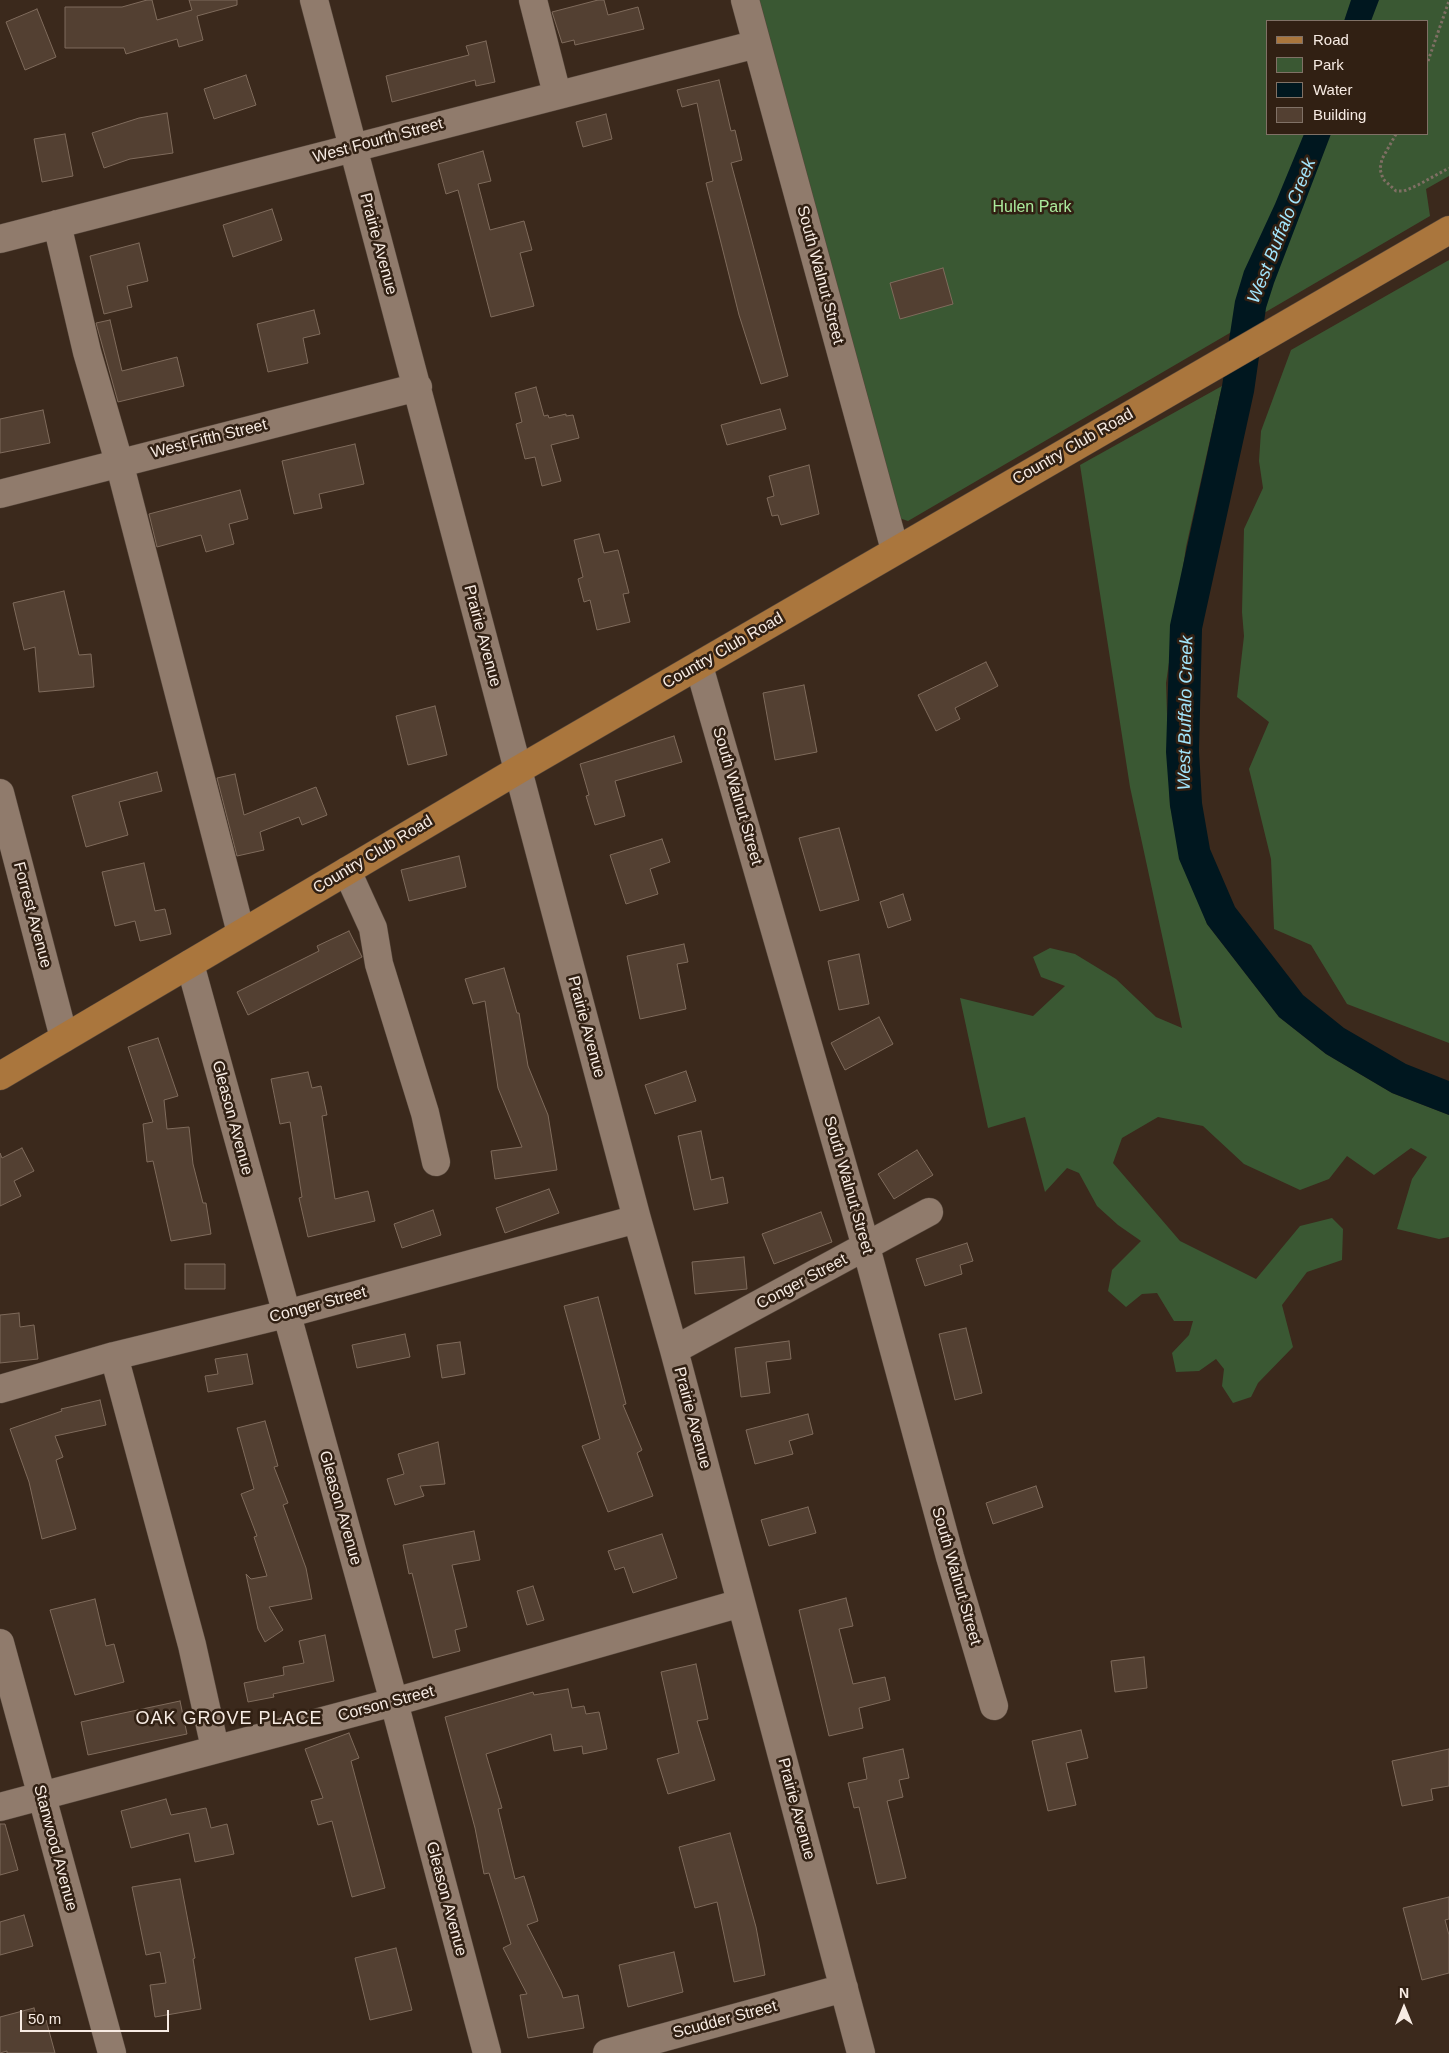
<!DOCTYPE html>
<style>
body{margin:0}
#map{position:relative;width:1449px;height:2053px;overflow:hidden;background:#3b291c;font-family:Arial,sans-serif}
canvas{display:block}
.legend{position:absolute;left:1266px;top:20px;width:162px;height:115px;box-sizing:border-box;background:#312013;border:1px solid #807166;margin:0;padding:6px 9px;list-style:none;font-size:15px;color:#f7ebe3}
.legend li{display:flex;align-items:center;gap:10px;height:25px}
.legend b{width:25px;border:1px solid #807166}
.north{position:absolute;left:1379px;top:1983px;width:50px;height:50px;-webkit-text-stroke:4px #312013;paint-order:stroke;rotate:0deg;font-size:14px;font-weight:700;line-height:20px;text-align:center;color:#f7ebe3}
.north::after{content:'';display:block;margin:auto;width:18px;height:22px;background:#f7ebe3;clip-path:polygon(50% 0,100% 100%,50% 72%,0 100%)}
.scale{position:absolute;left:20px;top:2010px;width:149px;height:22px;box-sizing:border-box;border:2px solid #f7ebe3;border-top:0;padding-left:6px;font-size:15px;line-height:18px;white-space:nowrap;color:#f7ebe3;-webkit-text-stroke:4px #312013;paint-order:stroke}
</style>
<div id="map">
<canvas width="1449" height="2053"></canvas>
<ul class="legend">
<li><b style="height:6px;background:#aa763d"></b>Road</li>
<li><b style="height:14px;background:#3a5833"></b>Park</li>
<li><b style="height:14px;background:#00171f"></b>Water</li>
<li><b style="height:14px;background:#534032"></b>Building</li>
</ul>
<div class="north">N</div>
<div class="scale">50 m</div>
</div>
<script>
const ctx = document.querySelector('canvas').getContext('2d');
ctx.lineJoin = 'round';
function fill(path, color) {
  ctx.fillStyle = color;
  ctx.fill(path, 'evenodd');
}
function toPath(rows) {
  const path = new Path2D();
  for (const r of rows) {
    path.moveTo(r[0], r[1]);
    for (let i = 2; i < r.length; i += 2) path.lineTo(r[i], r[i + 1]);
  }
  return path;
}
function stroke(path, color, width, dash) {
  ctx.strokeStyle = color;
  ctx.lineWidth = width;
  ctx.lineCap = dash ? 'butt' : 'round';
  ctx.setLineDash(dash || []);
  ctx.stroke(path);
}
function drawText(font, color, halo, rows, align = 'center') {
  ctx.font = font + ' Arial,sans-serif';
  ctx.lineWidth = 5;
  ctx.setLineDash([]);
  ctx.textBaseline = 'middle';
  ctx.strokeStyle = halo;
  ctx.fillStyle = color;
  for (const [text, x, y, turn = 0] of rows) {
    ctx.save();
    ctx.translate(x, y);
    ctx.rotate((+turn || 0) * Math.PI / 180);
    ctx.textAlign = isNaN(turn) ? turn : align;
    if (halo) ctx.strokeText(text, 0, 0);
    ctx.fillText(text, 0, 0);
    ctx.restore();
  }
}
fill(toPath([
 [758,0,1449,0,1449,176,1426,189,1430,216,908,521,899,518,870,405],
 [1268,21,1428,21,1428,134,1268,134],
 [1449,260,1449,1043,1347,1004,1311,945,1274,929,1271,859,1249,769,1269,722,1237,697,1244,636,1242,612,1244,529,1263,488,1259,461,1261,431,1291,350],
 [1222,386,1186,547,1166,683,1170,806,1207,924,1279,1017,1326,1054,1392,1093,1449,1115,1449,1237,1439,1239,1397,1229,1412,1179,1427,1157,1411,1148,1374,1175,1347,1156,1329,1179,1300,1190,1244,1164,1203,1126,1158,1117,1122,1138,1113,1163,1180,1241,1256,1279,1300,1226,1332,1218,1343,1229,1342,1260,1307,1272,1282,1305,1293,1347,1258,1383,1251,1397,1233,1403,1222,1386,1224,1369,1216,1359,1199,1371,1176,1372,1172,1353,1189,1335,1193,1321,1174,1321,1157,1293,1142,1294,1126,1307,1108,1291,1112,1270,1141,1241,1118,1225,1097,1206,1079,1173,1067,1168,1045,1192,1025,1117,988,1128,960,998,1033,1016,1065,986,1041,977,1033,957,1050,948,1075,954,1116,979,1156,1017,1182,1028,1130,787,1080,465]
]), '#3a5833');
fill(toPath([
 [1351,0,1379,0,1371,21,1344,21],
 [1304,134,1331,134,1274,283,1266,308,1254,392,1202,629,1199,751,1202,803,1210,849,1235,907,1303,995,1344,1028,1406,1064,1449,1081,1449,1115,1392,1093,1326,1054,1279,1017,1207,924,1179,859,1170,806,1166,752,1170,625,1222,386,1235,301,1244,271,1275,204]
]), '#00171f');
const building = toPath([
 [147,0,152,0,157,20,192,10,189,0,237,0,237,5,197,16,203,40,179,47,177,39,126,54,124,48,65,48,65,7,122,7,147,0],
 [598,0,604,0,608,15,638,7,644,29,575,45,574,40,562,43,552,12,598,0],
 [37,9,56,57,25,70,6,22,37,9],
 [486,41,495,82,476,86,475,80,392,102,386,76,469,55,466,46,486,41],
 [246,75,256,105,214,119,204,89,246,75],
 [719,80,731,131,735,130,742,160,731,163,788,376,761,384,739,315,706,183,713,181,697,103,682,107,677,90,719,80],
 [167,113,173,153,130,159,104,168,92,133,139,118,167,113],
 [606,114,612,139,583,147,576,122,606,114],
 [65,134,73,176,42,182,34,139,65,134],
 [483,151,491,181,478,184,490,230,524,221,532,250,520,253,534,306,491,317,458,190,446,194,438,164,483,151],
 [272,209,282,240,233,257,223,225,272,209],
 [139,243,148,281,127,286,132,307,104,314,90,256,139,243],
 [943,268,953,304,900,319,890,283,943,268],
 [314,310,320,334,303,338,308,363,268,372,257,324,314,310],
 [110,320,122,371,177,357,184,386,118,402,96,323,110,320],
 [536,387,544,416,548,415,549,418,566,414,566,416,573,415,579,438,551,445,561,481,542,486,535,457,525,459,516,424,522,422,515,393,536,387],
 [780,409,786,429,727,445,721,425,780,409],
 [43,410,50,443,0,453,0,419,43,410],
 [355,444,364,484,319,494,322,508,294,514,282,461,355,444],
 [809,465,819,514,781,525,778,515,772,516,767,498,774,496,769,476,809,465],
 [240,490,248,519,229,524,234,544,206,552,201,535,157,547,149,514,240,490],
 [599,534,604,553,618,550,629,593,623,594,630,622,597,630,590,600,584,602,578,579,583,577,574,540,599,534],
 [64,591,79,655,91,654,94,687,39,692,35,647,24,650,13,603,64,591],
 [986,662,998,686,955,708,960,719,936,731,918,695,986,662],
 [804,685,817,752,775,760,763,693,804,685],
 [435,706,447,755,408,765,396,716,435,706],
 [674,736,682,762,615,781,625,816,595,825,586,796,589,795,580,764,674,736],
 [157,772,162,791,119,802,128,835,86,847,72,796,157,772],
 [235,774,244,815,316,787,327,815,302,825,299,817,260,832,264,850,237,856,217,778,235,774],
 [839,828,859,900,820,911,799,838,839,828],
 [662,839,670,862,650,869,658,894,626,904,610,855,662,839],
 [459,856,466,887,409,901,401,870,459,856],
 [144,863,155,911,165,909,171,934,140,941,135,921,115,926,102,872,144,863],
 [903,894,911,920,888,928,880,902,903,894],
 [349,931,362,957,248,1015,237,992,319,951,317,946,349,931],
 [684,944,688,962,677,964,686,1009,640,1019,627,956,684,944],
 [859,954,869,1004,839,1010,828,961,859,954],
 [504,968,517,1013,519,1013,528,1066,548,1115,557,1170,495,1179,491,1151,522,1147,498,1088,485,1001,473,1004,465,979,504,968],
 [879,1017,893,1044,845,1070,831,1043,879,1017],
 [158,1038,178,1096,164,1100,167,1129,189,1127,193,1164,203,1203,206,1203,211,1234,171,1241,153,1161,147,1162,143,1124,153,1122,128,1047,158,1038],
 [686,1071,696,1101,655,1114,645,1085,686,1071],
 [308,1072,312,1088,321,1086,327,1115,322,1116,335,1199,368,1191,375,1221,308,1237,299,1198,302,1197,290,1122,280,1124,271,1079,308,1072],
 [701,1131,711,1180,723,1177,728,1203,694,1210,678,1136,701,1131],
 [22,1148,34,1171,14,1181,21,1196,0,1206,0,1153,2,1158,22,1148],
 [917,1150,933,1175,894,1199,878,1174,917,1150],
 [549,1189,559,1213,505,1233,496,1208,549,1189],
 [433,1210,441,1235,402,1248,394,1224,433,1210],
 [821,1212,832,1242,774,1264,762,1234,821,1212],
 [967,1243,973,1261,960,1265,962,1274,925,1286,916,1259,967,1243],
 [744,1257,747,1289,695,1294,692,1262,744,1257],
 [185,1264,225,1264,225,1289,185,1289,185,1264],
 [598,1297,626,1404,623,1405,642,1450,637,1453,653,1496,608,1512,582,1446,600,1439,564,1306,598,1297],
 [19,1313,20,1327,34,1325,38,1359,0,1363,0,1315,19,1313],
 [966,1328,982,1393,955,1400,939,1334,966,1328],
 [405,1334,410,1357,357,1368,352,1345,405,1334],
 [789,1341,791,1359,766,1362,770,1393,741,1397,735,1348,789,1341],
 [460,1342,465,1374,442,1378,437,1345,460,1342],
 [247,1354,253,1384,208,1392,205,1376,218,1374,215,1359,247,1354],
 [100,1400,106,1425,55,1436,63,1457,56,1460,76,1529,42,1539,29,1482,10,1429,62,1411,61,1409,100,1400],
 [808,1414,813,1434,789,1441,793,1454,755,1464,746,1430,808,1414],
 [265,1421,278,1466,274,1467,288,1503,283,1505,306,1568,312,1599,269,1607,283,1630,265,1642,258,1629,246,1574,251,1579,267,1576,254,1537,257,1536,241,1494,254,1489,237,1428,265,1421],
 [438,1442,445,1484,420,1486,424,1496,395,1505,387,1479,404,1474,398,1454,438,1442],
 [1036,1486,1043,1507,993,1524,986,1503,1036,1486],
 [808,1507,816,1533,769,1546,761,1520,808,1507],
 [474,1531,480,1560,452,1565,467,1627,455,1630,460,1651,433,1658,412,1573,409,1574,403,1545,474,1531],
 [662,1534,677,1578,633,1593,624,1567,615,1570,608,1551,662,1534],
 [533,1586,544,1620,527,1625,517,1591,533,1586],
 [846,1598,853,1626,839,1629,853,1684,885,1677,890,1700,859,1708,863,1728,829,1736,799,1610,846,1598],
 [95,1599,106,1646,114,1644,124,1682,75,1695,50,1610,95,1599],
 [325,1635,334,1681,273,1694,274,1697,248,1702,244,1683,284,1675,283,1667,304,1663,299,1641,325,1635],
 [1144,1657,1147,1688,1115,1692,1111,1661,1144,1657],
 [696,1664,708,1719,697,1721,715,1780,668,1794,657,1759,679,1753,661,1672,696,1664],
 [568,1689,572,1708,584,1706,586,1714,599,1712,607,1749,583,1754,582,1746,554,1751,551,1734,486,1754,502,1808,498,1809,515,1879,524,1876,538,1921,527,1925,561,1991,563,1998,578,1995,584,2028,528,2038,520,1995,527,1994,503,1948,511,1944,489,1873,484,1874,475,1828,445,1717,533,1692,534,1695,568,1689],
 [180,1701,187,1734,88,1755,81,1722,180,1701],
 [1081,1730,1088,1758,1066,1763,1076,1805,1048,1811,1032,1741,1081,1730],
 [349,1733,359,1758,351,1761,385,1888,352,1897,332,1821,318,1825,311,1801,323,1798,305,1749,349,1733],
 [903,1749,909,1778,899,1780,903,1797,887,1801,906,1878,877,1884,859,1807,854,1808,848,1783,867,1779,863,1758,903,1749],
 [1449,1749,1449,1786,1431,1789,1433,1800,1402,1806,1392,1761,1449,1749],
 [166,1799,171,1815,206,1808,211,1828,227,1824,234,1854,195,1862,189,1833,131,1848,121,1811,166,1799],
 [0,1824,5,1824,18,1870,0,1875,0,1824],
 [730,1833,756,1927,765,1975,734,1982,717,1902,695,1908,679,1847,730,1833],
 [180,1879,195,1958,193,1959,201,2009,155,2017,150,1985,166,1983,160,1952,146,1955,132,1887,180,1879],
 [1449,1897,1449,1919,1445,1920,1449,1935,1449,1973,1422,1980,1403,1908,1449,1897],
 [24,1915,33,1946,0,1955,0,1922,24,1915],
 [396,1948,412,2010,370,2020,355,1958,396,1948],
 [674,1952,683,1992,628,2007,619,1965,674,1952],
 [34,2008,38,2022,46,2020,55,2053,7,2053,7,2051,0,2053,0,2017,34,2008]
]);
fill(building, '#534032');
stroke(building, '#7f6b5c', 1);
const minor = toPath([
 [314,0,637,1219,674,1350,861,2053],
 [533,0,557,94],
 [745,0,895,550],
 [57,224,87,352,119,462,241,933],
 [0,239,757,44],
 [0,494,418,387],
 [699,666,866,1247,950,1557,994,1706],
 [0,793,64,1038],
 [347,871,373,928,379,964,425,1113,436,1162],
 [190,964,394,1702,487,2053],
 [674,1350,929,1212],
 [114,1356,192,1645,215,1748],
 [0,1389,114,1356,286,1314,637,1219],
 [0,1643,112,2053],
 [0,1807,394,1702,741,1603],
 [607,2053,844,1988]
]);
const major = toPath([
 [0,1076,518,770,1449,230]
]);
stroke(minor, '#55463b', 29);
stroke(major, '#55463b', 29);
stroke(toPath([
 [1428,61,1449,1],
 [1396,134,1382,159,1380,169,1383,179,1396,191,1404,191,1418,185,1449,168]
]), '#7f6f64', 3, [2.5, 2.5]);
stroke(minor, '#907b6c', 28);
stroke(major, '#aa763d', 28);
drawText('16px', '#f7ebe3', '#312013', [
 ["West Fourth Street",378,141,-15],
 ["Prairie Avenue",378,244,75],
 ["South Walnut Street",820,275,75],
 ["West Fifth Street",209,439,-14],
 ["Country Club Road",1073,447,-30],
 ["Prairie Avenue",482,636,75],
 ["Country Club Road",723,651,-30],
 ["South Walnut Street",737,796,74],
 ["Country Club Road",373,855,-31],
 ["Forrest Avenue",32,915,75],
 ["Prairie Avenue",586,1027,75],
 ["Gleason Avenue",232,1118,75],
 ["South Walnut Street",848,1185,74],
 ["Conger Street",802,1282,-28],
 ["Conger Street",318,1305,-15],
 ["Prairie Avenue",692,1418,75],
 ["Gleason Avenue",340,1508,74],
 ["South Walnut Street",956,1576,74],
 ["Corson Street",386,1704,-15],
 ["Prairie Avenue",796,1809,75],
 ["Stanwood Avenue",55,1848,75],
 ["Gleason Avenue",446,1899,75],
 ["Scudder Street",725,2020,-15]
]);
drawText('16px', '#aceb9d', '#312013', [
 ["Hulen Park",1032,208]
]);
drawText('italic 18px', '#a3e5fc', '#312013', [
 ["West Buffalo Creek",1282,231,-68],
 ["West Buffalo Creek",1186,713,-89]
]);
ctx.letterSpacing = '1px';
drawText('18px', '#f7ebe3', '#312013', [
 ["OAK GROVE PLACE",229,1719]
]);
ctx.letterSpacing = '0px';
</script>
